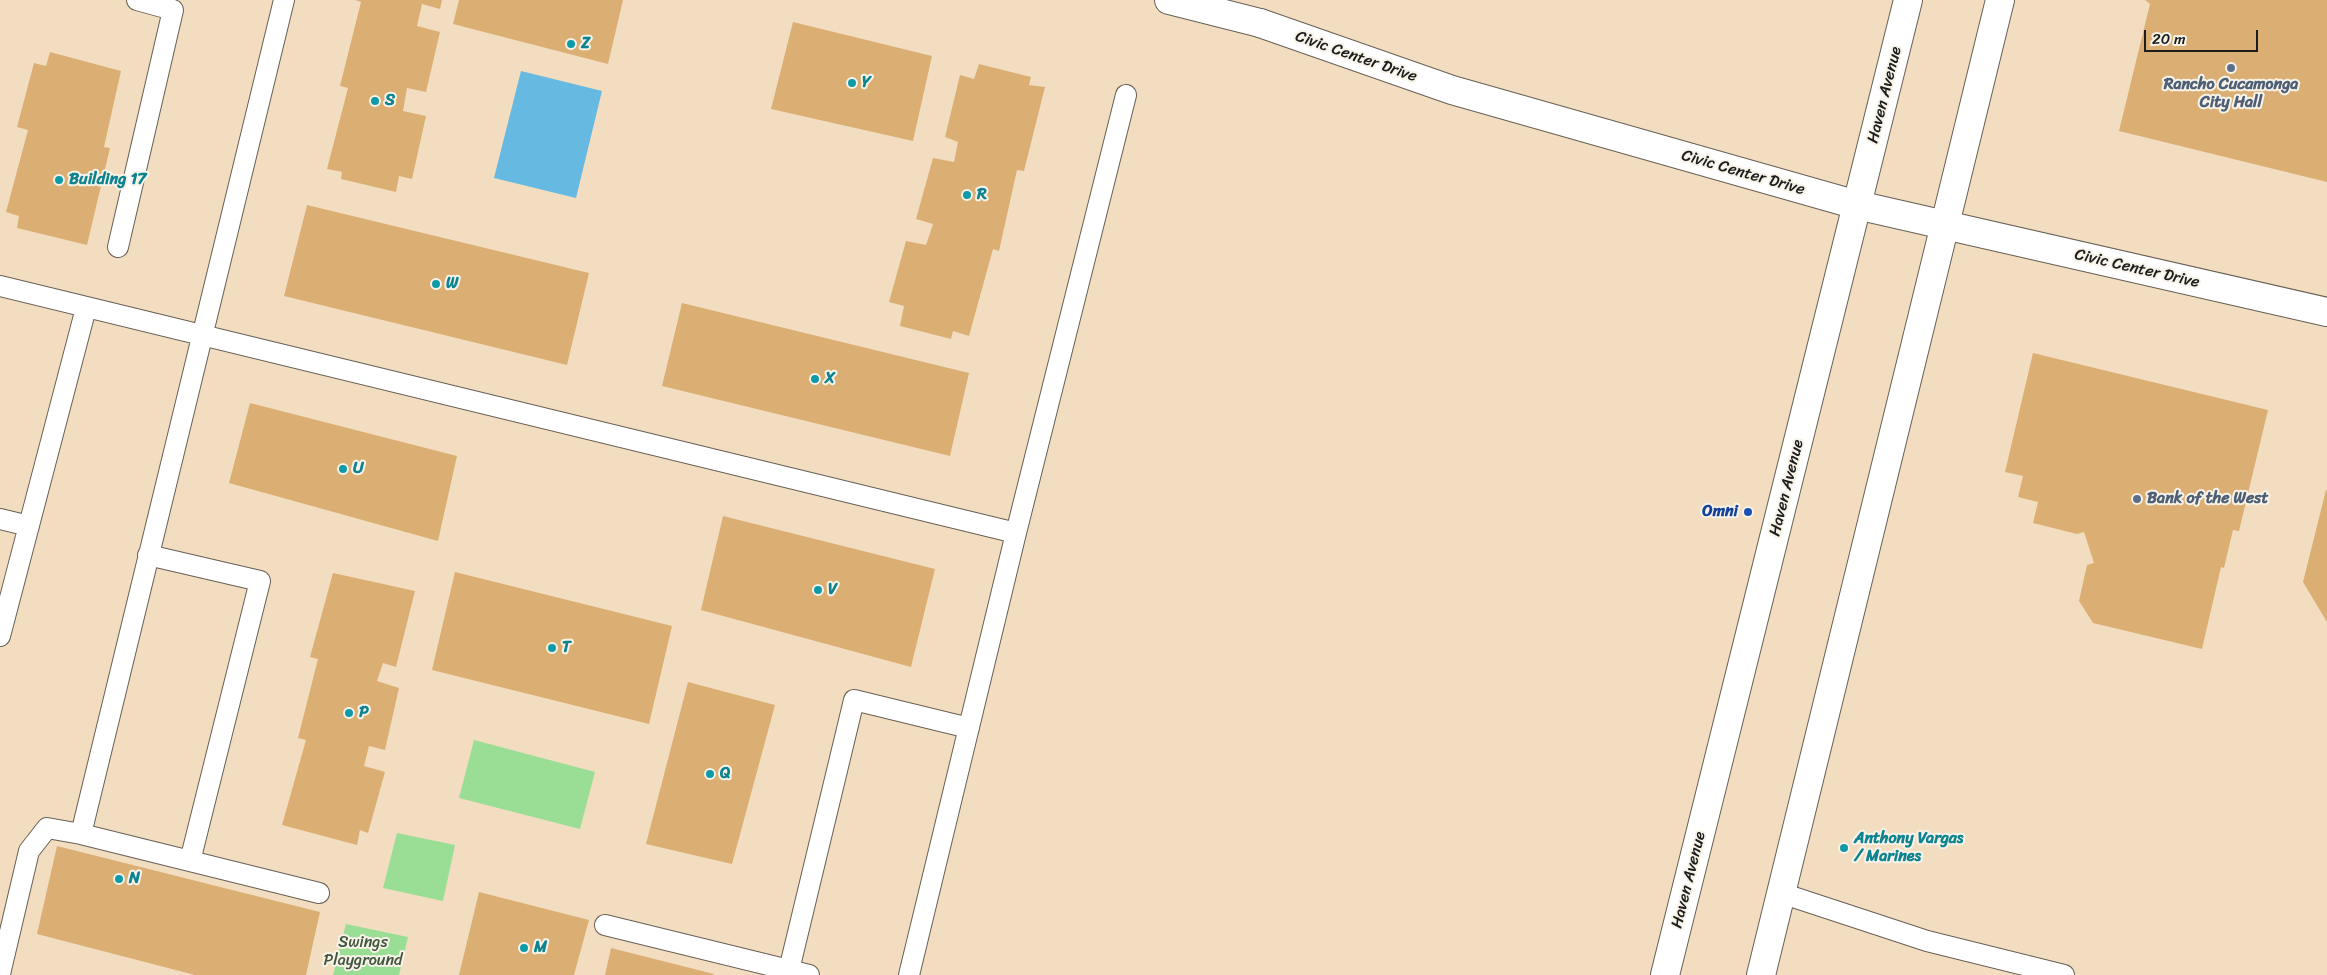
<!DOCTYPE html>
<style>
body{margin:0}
#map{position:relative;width:2327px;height:975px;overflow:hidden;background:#f3ddc0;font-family:Sriracha,sans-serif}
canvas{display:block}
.scale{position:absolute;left:2144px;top:30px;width:114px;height:22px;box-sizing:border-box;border:2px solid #1c1c1c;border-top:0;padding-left:6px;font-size:15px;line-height:18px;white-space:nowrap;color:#1c1c1c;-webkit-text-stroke:4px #f7f3e8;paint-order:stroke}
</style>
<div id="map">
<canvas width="2327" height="975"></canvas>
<div class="scale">20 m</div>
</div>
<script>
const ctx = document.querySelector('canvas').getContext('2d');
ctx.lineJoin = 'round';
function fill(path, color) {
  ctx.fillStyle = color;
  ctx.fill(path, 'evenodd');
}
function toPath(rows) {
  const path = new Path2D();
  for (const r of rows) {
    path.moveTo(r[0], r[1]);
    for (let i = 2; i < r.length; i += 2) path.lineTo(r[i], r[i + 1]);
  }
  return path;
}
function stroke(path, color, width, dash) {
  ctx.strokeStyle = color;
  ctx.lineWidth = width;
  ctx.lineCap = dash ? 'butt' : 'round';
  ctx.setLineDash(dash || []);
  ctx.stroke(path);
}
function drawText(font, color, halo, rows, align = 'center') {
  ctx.font = font + ' Sriracha,sans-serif';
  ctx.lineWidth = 4;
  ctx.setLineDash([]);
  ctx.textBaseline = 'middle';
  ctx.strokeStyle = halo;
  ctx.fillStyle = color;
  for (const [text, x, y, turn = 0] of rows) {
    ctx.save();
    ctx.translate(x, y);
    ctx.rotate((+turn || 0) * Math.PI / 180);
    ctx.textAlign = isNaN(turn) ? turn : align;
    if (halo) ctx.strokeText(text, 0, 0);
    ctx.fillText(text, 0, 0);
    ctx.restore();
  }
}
fill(toPath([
 [474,740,595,772,580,829,459,798],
 [397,833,455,845,443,901,383,888],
 [346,924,408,937,399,975,333,975]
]), '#9add95');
fill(toPath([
 [521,71,602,91,576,198,494,178]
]), '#66bae2');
fill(toPath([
 [355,0,442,0,440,9,422,4,417,26,440,32,426,92,407,88,403,111,426,116,412,179,399,176,396,192,341,179,342,172,327,169,348,88,340,86,361,2],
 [459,0,623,0,608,64,453,24],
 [2145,0,2327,0,2327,182,2119,131,2150,4],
 [793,22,932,56,913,141,771,109],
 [50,52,121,71,104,147,110,148,87,245,17,228,19,216,6,212,28,130,17,127,34,63,46,66],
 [979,64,1031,77,1029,85,1045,87,1024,171,1017,170,999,251,993,249,969,336,953,331,951,339,900,326,904,306,889,302,906,241,926,245,933,224,916,219,933,158,954,162,958,142,945,137,960,75,974,79],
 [307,205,589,273,567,365,284,296],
 [682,303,969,373,950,456,662,386],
 [2033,353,2268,410,2239,531,2233,530,2224,568,2221,567,2202,649,2093,623,2079,601,2087,565,2094,563,2084,532,2077,534,2033,523,2038,502,2018,497,2023,476,2005,472],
 [250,403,457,456,438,541,229,483],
 [2326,490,2327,490,2327,622,2303,582],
 [723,516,935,569,911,667,701,610],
 [455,572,672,626,649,724,432,670],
 [333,573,415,591,396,667,383,663,377,681,399,688,385,750,369,746,364,766,385,772,368,833,360,830,357,845,282,825,306,740,298,738,318,659,310,657],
 [688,682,775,705,732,864,646,844],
 [57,846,320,912,306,975,195,975,37,934],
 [479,892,589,920,574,975,459,975],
 [611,948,714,974,714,975,605,975]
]), '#dbaf74');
const lane = toPath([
 [118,247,173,10,137,0],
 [0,286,1016,533],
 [0,519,29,526],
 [148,555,260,581,190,861],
 [0,636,86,308],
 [81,834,284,0],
 [1781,893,1927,941,2064,975],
 [605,925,809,975],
 [789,970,854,700,969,728],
 [0,974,29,851,47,828,81,834,319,893],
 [909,975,1016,533,1126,95]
]);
const street = toPath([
 [1169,0,1260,23]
]);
const secondary = toPath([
 [1260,23,1452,90,1857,205,2327,312]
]);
const primary = toPath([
 [1665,975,1908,0],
 [1761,975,2000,0]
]);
stroke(lane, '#676055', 22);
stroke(street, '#676055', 30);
stroke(secondary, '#676055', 30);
stroke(primary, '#676055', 30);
stroke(lane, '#fff', 20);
stroke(street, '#fff', 28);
stroke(secondary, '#fff', 28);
stroke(primary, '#fff', 28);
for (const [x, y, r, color] of [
 [571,44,5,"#0f9aa8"],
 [2231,68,5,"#5c6f8a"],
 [852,83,5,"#0f9aa8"],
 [375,101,5,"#0f9aa8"],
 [59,180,5,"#0f9aa8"],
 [967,195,5,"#0f9aa8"],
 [436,284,5,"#0f9aa8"],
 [815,379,5,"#0f9aa8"],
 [343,469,5,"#0f9aa8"],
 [2137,499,5,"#5c6f8a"],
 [1748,512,5,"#1a4fb4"],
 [818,590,5,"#0f9aa8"],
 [552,648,5,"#0f9aa8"],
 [349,713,5,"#0f9aa8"],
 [710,774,5,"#0f9aa8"],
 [1844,848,5,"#0f9aa8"],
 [119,879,5,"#0f9aa8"],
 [524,948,5,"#0f9aa8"]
]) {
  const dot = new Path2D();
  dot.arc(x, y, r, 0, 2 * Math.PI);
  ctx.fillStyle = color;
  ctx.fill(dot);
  stroke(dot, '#f7f3e8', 2);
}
drawText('bold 16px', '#0d838f', '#f7f3e8', [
 ["Z",581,44],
 ["Y",862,83],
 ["S",385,101],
 ["Building 17",69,180],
 ["R",977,195],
 ["W",446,284],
 ["X",825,379],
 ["U",353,469],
 ["V",828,590],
 ["T",562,648],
 ["P",359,713],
 ["Q",720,774],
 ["Anthony Vargas",1854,839],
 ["/ Marines",1854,857],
 ["N",129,879],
 ["M",534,948]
], 'left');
drawText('16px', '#1c1c1c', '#f7f3e8', [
 ["Civic Center Drive",1356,57,19],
 ["Haven Avenue",1885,95,-76],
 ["Civic Center Drive",1743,173,16],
 ["Civic Center Drive",2137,269,13],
 ["Haven Avenue",1787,488,-76],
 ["Haven Avenue",1689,880,-76]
]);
drawText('bold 16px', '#4e5e75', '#f7f3e8', [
 ["Rancho Cucamonga",2231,85],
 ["City Hall",2231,103],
 ["Bank of the West",2147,499,"left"]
]);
drawText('bold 16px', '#164399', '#f7f3e8', [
 ["Omni",1738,512]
], 'right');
drawText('16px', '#425640', '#f7f3e8', [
 ["Swings",363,943],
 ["Playground",363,961]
]);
</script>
